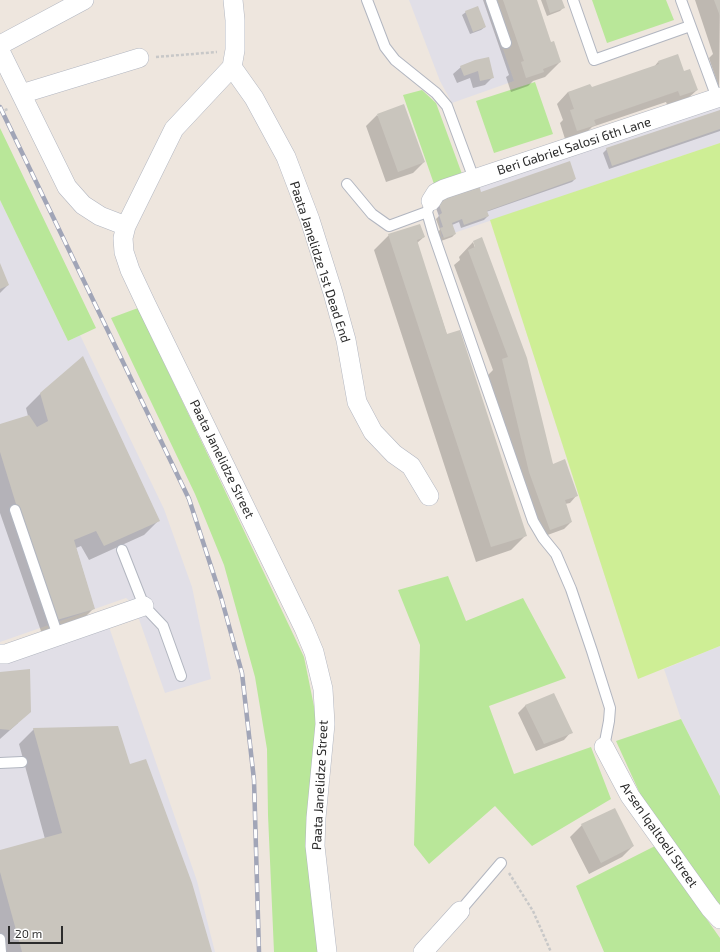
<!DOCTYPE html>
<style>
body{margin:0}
#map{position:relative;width:720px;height:952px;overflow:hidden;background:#eee6de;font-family:"Exo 2",sans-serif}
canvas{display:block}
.scale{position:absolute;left:8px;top:926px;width:55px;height:18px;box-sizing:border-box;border:2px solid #2c2c2c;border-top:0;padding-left:5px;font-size:12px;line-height:14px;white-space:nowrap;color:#2c2c2c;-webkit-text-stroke:3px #fff;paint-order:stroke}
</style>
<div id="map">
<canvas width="720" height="952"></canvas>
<div class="scale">20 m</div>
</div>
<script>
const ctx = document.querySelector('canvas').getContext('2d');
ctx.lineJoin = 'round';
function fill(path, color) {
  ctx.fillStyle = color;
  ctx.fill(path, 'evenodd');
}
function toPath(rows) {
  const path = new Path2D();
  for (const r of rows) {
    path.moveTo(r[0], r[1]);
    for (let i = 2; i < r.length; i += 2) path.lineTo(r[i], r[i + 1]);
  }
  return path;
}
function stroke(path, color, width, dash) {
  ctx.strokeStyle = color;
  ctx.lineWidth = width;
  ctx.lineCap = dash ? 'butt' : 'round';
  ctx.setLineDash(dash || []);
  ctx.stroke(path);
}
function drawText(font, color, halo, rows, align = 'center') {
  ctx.font = font + ' "Exo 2",sans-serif';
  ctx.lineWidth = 3;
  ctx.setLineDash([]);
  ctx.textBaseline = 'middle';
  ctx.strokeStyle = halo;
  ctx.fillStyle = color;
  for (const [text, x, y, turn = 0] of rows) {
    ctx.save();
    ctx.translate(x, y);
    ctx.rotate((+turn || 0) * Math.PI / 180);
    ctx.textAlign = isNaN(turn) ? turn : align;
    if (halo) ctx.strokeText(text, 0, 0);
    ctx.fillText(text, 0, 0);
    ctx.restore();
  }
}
fill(toPath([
 [409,0,486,0,514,81,452,103,440,81],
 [720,106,720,143,442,237,435,200],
 [0,200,68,341,80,335,164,509,192,587,211,679,165,693,134,605,126,598,0,642],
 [108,624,197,881,215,952,0,952,0,662],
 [720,646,720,796,681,719,664,669]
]), '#e1dfe7');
fill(toPath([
 [592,0,666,0,674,20,607,43],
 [535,82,553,134,494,153,476,101],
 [422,90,436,103,462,174,434,184,403,95],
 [0,128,96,328,68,341,0,200],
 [138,308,304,657,318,726,321,952,274,952,268,815,267,749,255,677,224,565,195,494,111,318],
 [448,576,466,621,523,598,566,678,489,706,514,774,591,747,611,799,532,846,495,806,429,864,414,845,420,645,398,590],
 [681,719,720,796,720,907,642,798,616,741],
 [655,846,720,938,720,952,604,952,576,886]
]), '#b9e799');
fill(toPath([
 [720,143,720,646,638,679,490,220]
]), '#ceee95');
fill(toPath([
 [483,0,535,0,551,44,560,62,545,77,533,81,528,86,511,92,506,77,509,75],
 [541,0,561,0,563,8,560,11,547,16],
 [695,0,720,0,719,88,709,58,713,54],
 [466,12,485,27,481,30,470,34,462,15],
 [476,61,493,77,485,85,473,88,470,78,457,83,453,74,461,67],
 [658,62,683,72,697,90,685,101,668,107,666,102,592,127,583,136,566,142,560,123,563,120,557,104,568,92,591,88,653,68],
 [720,111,720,131,609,169,603,153,607,149],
 [377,115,424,162,413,173,386,182,366,126],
 [575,179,572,182,486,212,488,216,484,220,461,228,459,222,452,225,455,234,452,237,441,241,437,232,440,230,436,219,439,216,434,203,481,193],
 [389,235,424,237,417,243,447,335,526,535,511,550,476,562,374,250],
 [473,242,552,463,577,495,570,503,565,504,571,522,564,529,542,537,523,483,515,486,488,375,493,370,454,265,460,260,459,257],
 [0,266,8,285,0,293],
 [41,393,159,520,144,535,89,560,81,546,76,548,94,608,79,623,42,634,0,513,0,425,28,416,26,408],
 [0,673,18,723,0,739],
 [526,705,571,732,564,740,536,751,518,713],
 [34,729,129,766,211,952,3,952,0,941,0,851,45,839,19,744],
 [582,825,633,846,622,857,589,874,570,837]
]), '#0003');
fill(toPath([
 [503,0,537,0,551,42,554,41,561,62,543,69,544,72,526,78,521,62,524,61],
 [546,0,562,0,565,8,550,13],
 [714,0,720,0,720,16],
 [478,6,486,27,473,32,465,11],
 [678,54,684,71,690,69,698,90,680,96,678,91,594,120,596,125,577,131,570,110,574,109,568,92,590,84,592,87,659,64,658,61],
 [489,57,494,78,480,81,478,71,464,76,460,66,475,60],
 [404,104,425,162,398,172,377,114],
 [720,110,720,129,612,166,606,148],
 [570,161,576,179,487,211,489,216,464,225,462,219,452,223,456,234,444,238,440,228,443,227,439,215,442,213,437,199,479,185,481,192],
 [420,224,425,237,417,240,447,334,460,330,527,536,491,547,388,234],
 [482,237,527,358,553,464,565,459,578,496,565,500,572,522,550,530,529,472,502,359,508,357,468,250,475,247,473,241],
 [0,263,9,285,0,289],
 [83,356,160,521,104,546,96,531,74,540,95,609,57,620,16,504,0,452,0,424,29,415,37,427,48,421,40,393],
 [30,669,31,712,10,730,0,729,0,672],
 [554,693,573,733,544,744,525,705],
 [118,726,130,764,146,759,192,883,212,952,22,952,0,872,0,850,62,833,33,728],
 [615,808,634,846,601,863,581,824]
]), '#c9c5bd');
const service = toPath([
 [367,0,385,47,395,60,436,93,447,106,474,179],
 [491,0,506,43],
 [573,0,594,60,690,26],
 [681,0,717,98],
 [347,184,372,214,389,226,427,212],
 [431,201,427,212,433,233,533,521,543,538,556,554,571,589,592,651,610,708,609,721,604,747],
 [15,510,58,636],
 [122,550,144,606,163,626,181,676],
 [0,763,22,762],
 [460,911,501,863],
 [0,939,1,952]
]);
const minor = toPath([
 [233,0,235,20,235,50,232,67,174,129,126,226,123,238,124,252,130,270,146,304,304,628,314,652,323,689,325,724,316,818,315,846,327,952],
 [0,45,84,0],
 [0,51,67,187,83,205,100,216,126,226],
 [232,67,254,98,286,157,310,220,333,293,346,340,357,402,373,432,394,454,411,466,429,496],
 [21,94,139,58],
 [431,201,436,193,444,189,720,97],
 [0,654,6,654,144,606],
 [604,747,630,796,710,908,720,919],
 [423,952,460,911]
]);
stroke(service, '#b2b6c0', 12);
stroke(minor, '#b2b6c0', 20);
stroke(toPath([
 [156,57,217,52],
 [0,112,8,109],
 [509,873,533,911,551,952]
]), '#c8c8c8', 2.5, [3, 2]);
stroke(service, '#fff', 10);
stroke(minor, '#fff', 19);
const rail = toPath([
 [0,107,189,499,221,597,242,673,254,780,259,952]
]);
stroke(rail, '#a1a5b7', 4.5);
stroke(rail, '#fff', 3, [9]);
drawText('13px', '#2c2c2c', '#fff', [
 ["Beri Gabriel Salosi 6th Lane",574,146,-18],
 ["Paata Janelidze 1st Dead End",320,262,72],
 ["Paata Janelidze Street",222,459,64],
 ["Paata Janelidze Street",320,785,-87],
 ["Arsen Iqaltoeli Street",659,835,55]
]);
</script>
